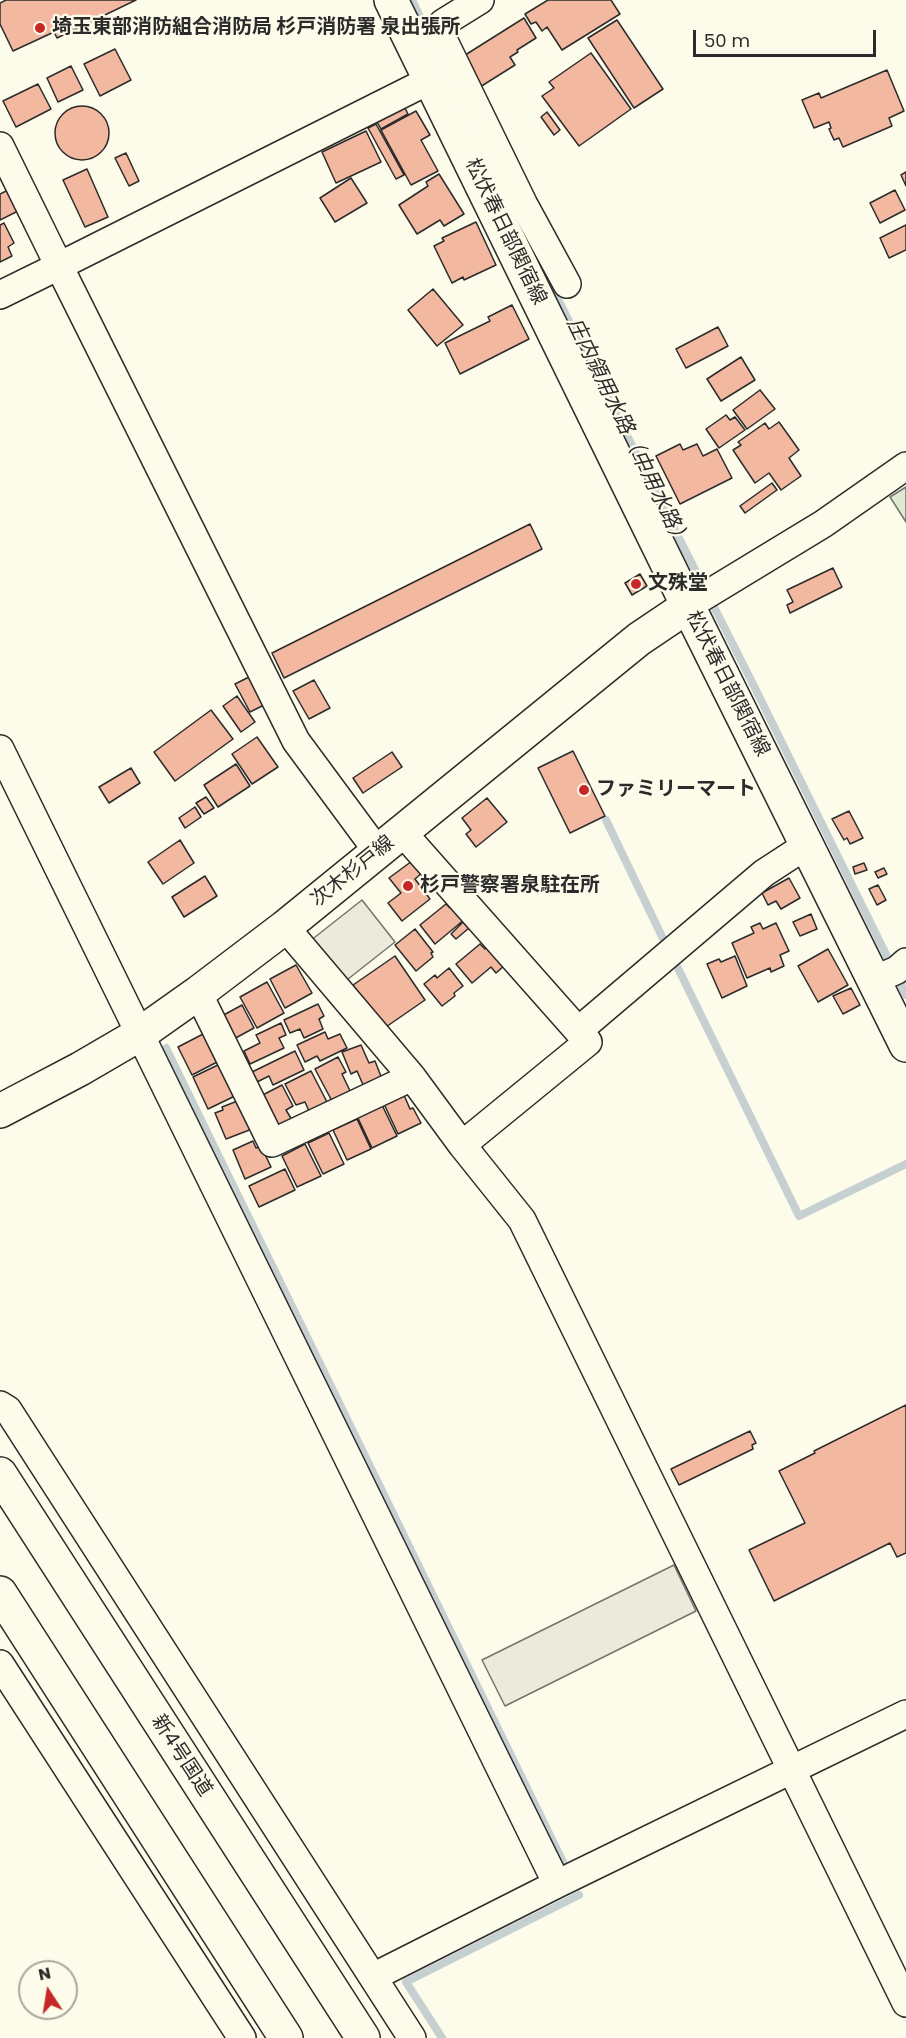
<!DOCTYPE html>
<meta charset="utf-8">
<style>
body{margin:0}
#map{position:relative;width:906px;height:2038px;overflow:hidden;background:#fdfbea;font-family:Poppins,sans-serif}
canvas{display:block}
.north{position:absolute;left:18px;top:1960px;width:60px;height:60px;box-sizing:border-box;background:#fdfbea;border:2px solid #a9a89e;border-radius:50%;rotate:348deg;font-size:16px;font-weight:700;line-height:24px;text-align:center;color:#2b2b2b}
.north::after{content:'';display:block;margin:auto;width:21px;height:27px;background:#c62828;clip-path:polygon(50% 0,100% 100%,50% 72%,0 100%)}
.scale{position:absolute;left:693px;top:30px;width:183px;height:27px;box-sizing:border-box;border:3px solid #2b2b2b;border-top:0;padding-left:8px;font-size:18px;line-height:21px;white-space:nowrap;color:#2b2b2b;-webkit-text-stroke:4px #fdfbea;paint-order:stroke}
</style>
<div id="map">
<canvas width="906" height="2038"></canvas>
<div class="north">N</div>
<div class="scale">50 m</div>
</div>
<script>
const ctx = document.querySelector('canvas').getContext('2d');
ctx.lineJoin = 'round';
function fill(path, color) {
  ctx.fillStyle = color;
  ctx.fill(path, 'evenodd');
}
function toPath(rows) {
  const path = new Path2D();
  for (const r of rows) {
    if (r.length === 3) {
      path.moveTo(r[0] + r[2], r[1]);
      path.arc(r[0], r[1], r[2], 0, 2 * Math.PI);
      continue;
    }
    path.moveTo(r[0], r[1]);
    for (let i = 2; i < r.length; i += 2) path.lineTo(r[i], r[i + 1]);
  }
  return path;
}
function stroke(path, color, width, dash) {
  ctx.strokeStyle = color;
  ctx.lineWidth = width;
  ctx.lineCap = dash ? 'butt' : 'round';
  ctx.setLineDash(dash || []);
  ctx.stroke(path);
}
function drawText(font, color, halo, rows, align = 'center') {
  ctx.font = font + ' Poppins,"Noto Sans JP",sans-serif';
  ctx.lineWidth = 4.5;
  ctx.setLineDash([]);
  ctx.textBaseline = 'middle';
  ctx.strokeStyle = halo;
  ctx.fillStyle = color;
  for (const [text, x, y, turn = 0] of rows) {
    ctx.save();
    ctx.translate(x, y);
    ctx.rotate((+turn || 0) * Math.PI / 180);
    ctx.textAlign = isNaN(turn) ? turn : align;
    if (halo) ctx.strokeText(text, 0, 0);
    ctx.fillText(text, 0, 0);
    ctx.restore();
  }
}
const green = toPath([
 [906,487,906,522,890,497,906,487]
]);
fill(green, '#deebd1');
stroke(green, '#74746e', 1.5);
const parking = toPath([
 [362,900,395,942,343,983,310,941,362,900],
 [674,1565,696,1611,505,1706,482,1660,674,1565]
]);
fill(parking, '#eceadb');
stroke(parking, '#74746e', 1.5);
stroke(toPath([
 [412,0,432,42],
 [533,250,753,684,906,995],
 [606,820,667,947],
 [673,958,799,1216,906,1164],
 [166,1048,564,1864],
 [442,2038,406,1982,579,1895]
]), '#c7d0d0', 8);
const building = toPath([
 [6,0,136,0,57,38,54,32,13,51,0,24,0,3,6,0],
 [548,0,611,0,620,14,562,50,547,27,542,31,536,22,531,24,525,14,548,0],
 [524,18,536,38,517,50,518,52,510,57,515,65,480,87,462,57,524,18],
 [617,20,663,89,634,108,588,38,617,20],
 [115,49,131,80,100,96,84,64,115,49],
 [591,53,631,109,579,146,542,96,554,88,549,82,591,53],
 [71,66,83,90,58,102,47,78,71,66],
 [887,70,904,111,889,118,892,126,843,147,839,138,834,140,829,129,831,128,829,122,814,128,802,100,819,93,821,98,887,70],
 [38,84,51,109,16,127,3,101,38,84],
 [82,133,27],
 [405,108,408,114,381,129,377,122,405,108],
 [416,111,430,135,421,140,438,171,411,185,381,130,416,111],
 [547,112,560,130,554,135,541,117,547,112],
 [376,124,404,175,396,179,368,128,376,124],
 [366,131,381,162,336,183,322,152,366,131],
 [126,153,139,181,129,186,115,158,126,153],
 [87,169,108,217,85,227,63,180,87,169],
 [906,172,906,186,901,175,906,172],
 [439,174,464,214,444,226,440,220,417,234,399,205,428,186,426,182,439,174],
 [351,178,367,203,335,222,320,198,351,178],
 [8,190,18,211,0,220,0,194,8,190],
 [895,190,905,210,880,223,870,203,895,190],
 [476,222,496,265,464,280,463,277,452,283,434,246,444,241,442,238,476,222],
 [4,223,14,243,8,247,12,256,0,262,0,225,4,223],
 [906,225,906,250,889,258,880,238,906,225],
 [433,289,463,325,437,346,408,310,433,289],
 [512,305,529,339,460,374,445,343,490,321,488,317,512,305],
 [718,327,728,346,686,368,676,349,718,327],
 [741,357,755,380,721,401,707,379,741,357],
 [760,390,775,409,747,429,733,410,760,390],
 [726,415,730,420,735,417,745,430,719,448,706,429,726,415],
 [779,422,799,450,789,458,801,476,781,490,769,473,755,483,733,450,741,445,738,442,765,423,769,429,779,422],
 [680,444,683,450,697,444,703,456,717,449,732,478,680,504,656,456,680,444],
 [772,483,777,490,745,513,740,506,772,483],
 [530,524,542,549,284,678,272,653,530,524],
 [833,568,842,587,790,613,787,605,793,602,787,590,833,568],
 [640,574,647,586,632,595,625,583,640,574],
 [249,677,264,705,250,712,235,684,249,677],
 [314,680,330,708,309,719,293,691,314,680],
 [237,696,255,722,241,732,223,706,237,696],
 [211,710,233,739,175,781,154,752,211,710],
 [257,737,278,767,252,784,232,754,257,737],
 [573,751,605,816,570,833,538,768,573,751],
 [392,752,402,767,363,793,353,778,392,752],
 [236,764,250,786,218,807,204,785,236,764],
 [131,768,140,783,109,803,99,787,131,768],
 [206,797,214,808,204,814,196,803,206,797],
 [487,798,507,822,476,847,466,834,471,830,462,818,487,798],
 [195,807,201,817,185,828,179,818,195,807],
 [849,811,863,838,850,844,847,838,844,840,832,819,849,811],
 [180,840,194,863,163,884,148,862,180,840],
 [412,861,422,873,415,879,430,899,402,921,388,903,401,893,389,878,412,861],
 [864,863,867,870,855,874,853,867,864,863],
 [884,868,887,874,878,878,875,872,884,868],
 [205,876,217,896,184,917,172,897,205,876],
 [789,878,800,898,781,909,776,901,768,905,762,893,789,878],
 [878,885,886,900,877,905,869,889,878,885],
 [446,904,450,908,454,905,465,919,435,944,420,925,446,904],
 [811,914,817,929,800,936,793,922,811,914],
 [463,922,469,928,456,939,451,934,463,922],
 [760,923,763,929,776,923,789,951,780,955,784,966,771,972,770,968,747,978,732,943,754,933,751,927,760,923],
 [415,929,433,952,431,953,433,957,416,971,395,945,415,929],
 [480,944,485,949,490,945,506,964,496,973,491,967,472,983,456,964,480,944],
 [828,949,848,985,818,1002,798,966,828,949],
 [395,956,425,1000,383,1029,353,985,395,956],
 [735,956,747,986,722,998,707,964,719,959,721,962,735,956],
 [296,965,312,993,285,1008,270,979,296,965],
 [449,968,463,986,454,993,455,996,442,1006,424,984,435,975,437,978,449,968],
 [267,982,284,1013,257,1028,240,997,267,982],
 [851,988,860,1005,843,1014,833,996,851,988],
 [318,1004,324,1016,319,1019,323,1029,304,1038,300,1029,290,1033,284,1020,318,1004],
 [242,1005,254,1028,232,1040,220,1017,242,1005],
 [281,1023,286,1035,279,1038,284,1048,250,1064,244,1051,260,1043,256,1035,281,1023],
 [207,1032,221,1060,192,1075,178,1047,207,1032],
 [325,1032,328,1039,340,1034,347,1048,320,1061,317,1056,305,1062,297,1045,325,1032],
 [361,1045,369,1063,375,1061,382,1079,364,1087,357,1071,351,1074,342,1052,361,1045],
 [295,1051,304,1070,273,1085,269,1076,257,1082,252,1072,295,1051],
 [338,1057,346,1072,342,1074,351,1093,333,1103,315,1069,338,1057],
 [222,1063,237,1095,208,1109,193,1077,222,1063],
 [311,1071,327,1102,309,1111,305,1102,296,1105,285,1084,311,1071],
 [282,1085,293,1106,286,1110,292,1120,274,1130,257,1098,282,1085],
 [404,1095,410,1109,413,1108,421,1123,398,1134,384,1104,404,1095],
 [240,1100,252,1129,226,1139,215,1113,223,1110,222,1107,240,1100],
 [382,1105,397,1136,372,1148,357,1116,382,1105],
 [357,1119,371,1149,347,1160,333,1130,357,1119],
 [329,1133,344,1164,323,1174,308,1143,329,1133],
 [253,1141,256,1148,261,1146,271,1167,245,1179,233,1150,253,1141],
 [305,1144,321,1176,297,1187,282,1156,305,1144],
 [285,1169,295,1190,259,1207,249,1186,285,1169],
 [906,1405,906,1553,897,1557,890,1543,774,1601,749,1550,805,1523,779,1471,815,1453,814,1451,906,1405],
 [750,1431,756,1443,752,1445,753,1449,679,1485,671,1469,750,1431]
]);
fill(building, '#f2b8a0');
stroke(building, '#2b2b2b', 1.5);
const minor = toPath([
 [480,0,443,23,441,35,524,205,567,284],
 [0,146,59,266,0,295],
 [688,606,823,524,906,466],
 [0,749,557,1884],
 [378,852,296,741,59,266,430,80],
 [285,927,412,1077,462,1145,588,1042,403,833],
 [874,980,897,970,906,962],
 [198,993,272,1143,412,1077],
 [578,1031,764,873,807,845],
 [462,1145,522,1220,906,2003],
 [0,1405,8,1410,412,2038],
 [0,1664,242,2038],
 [373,1977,557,1884,906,1714]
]);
const major = toPath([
 [391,0,688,606,906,1045],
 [0,1111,80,1069,140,1034,198,993,285,927,639,639,688,606]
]);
const highway = toPath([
 [0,1474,363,2038],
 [0,1593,286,2038]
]);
stroke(minor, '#2b2b2b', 30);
stroke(major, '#2b2b2b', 36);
stroke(highway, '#2b2b2b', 36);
stroke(minor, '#fdfbea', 27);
stroke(major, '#fdfbea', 33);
stroke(highway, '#fdfbea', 33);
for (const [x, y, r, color] of [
 [40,28,6,"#c62828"],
 [636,584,6,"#c62828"],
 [584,790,6,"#c62828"],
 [408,886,6,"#c62828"]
]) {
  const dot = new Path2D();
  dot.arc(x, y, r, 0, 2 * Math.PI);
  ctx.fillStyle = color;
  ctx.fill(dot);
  stroke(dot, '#fdfbea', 2);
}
drawText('bold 20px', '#2b2b2b', '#fdfbea', [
 ["埼玉東部消防組合消防局 杉戸消防署 泉出張所",52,28],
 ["文殊堂",648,584],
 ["ファミリーマート",596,790],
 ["杉戸警察署泉駐在所",420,886]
], 'left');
drawText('20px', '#2b2b2b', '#fdfbea', [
 ["松伏春日部関宿線",505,232,64],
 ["松伏春日部関宿線",727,684,63],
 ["次木杉戸線",353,872,-39],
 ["新4号国道",181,1756,57]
]);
drawText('italic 21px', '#2b2b2b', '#fdfbea', [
 ["庄内領用水路（中用水路）",627,433,64]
]);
</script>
